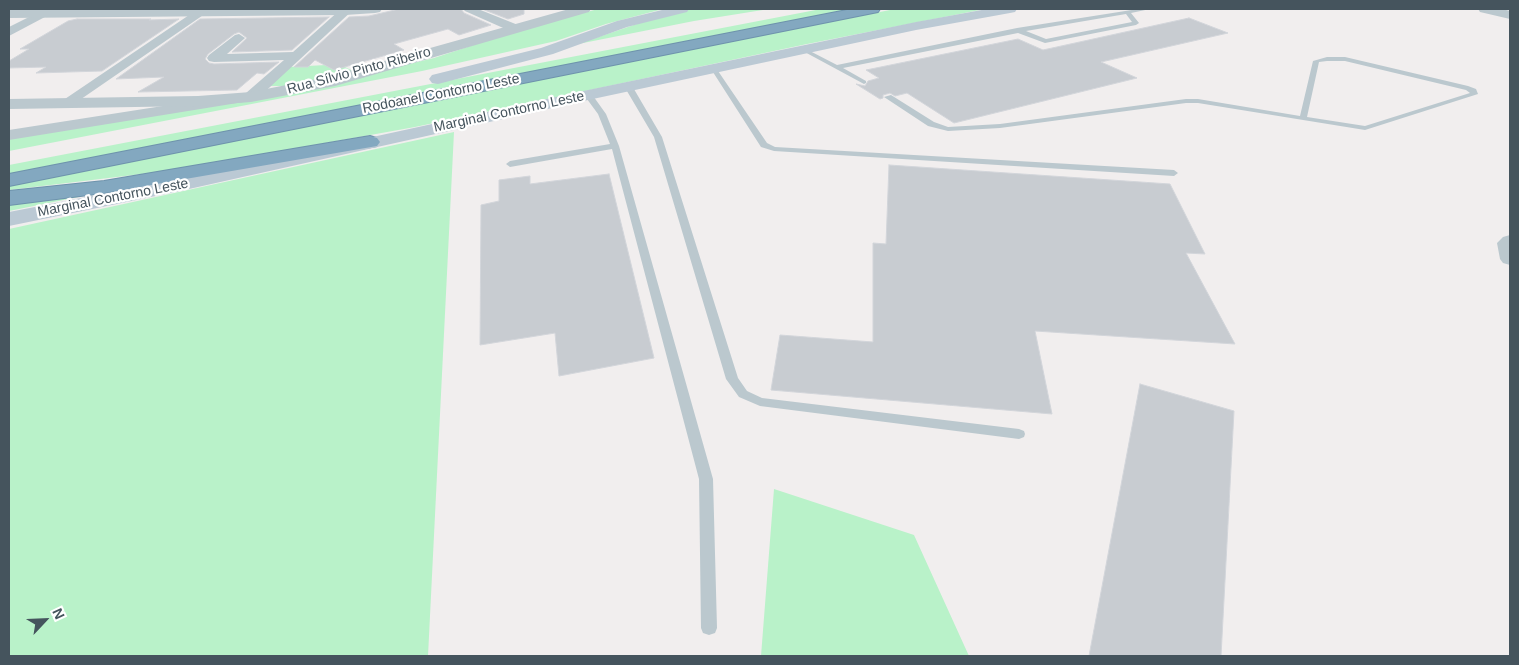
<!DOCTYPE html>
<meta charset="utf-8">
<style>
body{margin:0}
#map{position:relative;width:1519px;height:665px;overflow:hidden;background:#f1eeee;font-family:Helvetica,sans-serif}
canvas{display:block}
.frame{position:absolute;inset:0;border:10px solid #45545d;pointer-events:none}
.north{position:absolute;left:20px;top:595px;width:50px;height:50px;-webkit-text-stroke:4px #fff;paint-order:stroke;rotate:65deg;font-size:14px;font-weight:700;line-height:20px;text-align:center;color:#45545d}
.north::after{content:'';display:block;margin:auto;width:18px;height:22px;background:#45545d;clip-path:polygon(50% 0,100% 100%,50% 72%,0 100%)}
</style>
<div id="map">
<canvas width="1519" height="665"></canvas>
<div class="frame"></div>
<div class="north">N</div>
</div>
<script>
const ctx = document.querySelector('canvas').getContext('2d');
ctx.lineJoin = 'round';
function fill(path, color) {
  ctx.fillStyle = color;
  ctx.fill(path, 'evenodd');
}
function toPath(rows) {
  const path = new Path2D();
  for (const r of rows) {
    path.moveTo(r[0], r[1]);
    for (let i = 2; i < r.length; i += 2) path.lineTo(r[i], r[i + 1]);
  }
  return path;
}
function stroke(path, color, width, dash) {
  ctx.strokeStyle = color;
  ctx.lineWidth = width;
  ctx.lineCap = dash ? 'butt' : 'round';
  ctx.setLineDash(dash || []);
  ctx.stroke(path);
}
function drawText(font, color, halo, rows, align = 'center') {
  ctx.font = font + ' Helvetica,sans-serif';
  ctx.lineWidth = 4.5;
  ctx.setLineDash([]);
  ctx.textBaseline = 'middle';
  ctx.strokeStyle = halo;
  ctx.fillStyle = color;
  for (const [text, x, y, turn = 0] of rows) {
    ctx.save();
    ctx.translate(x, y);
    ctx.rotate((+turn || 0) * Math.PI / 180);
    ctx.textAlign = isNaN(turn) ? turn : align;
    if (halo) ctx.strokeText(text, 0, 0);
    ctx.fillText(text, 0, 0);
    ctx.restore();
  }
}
fill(toPath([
 [598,9,663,9,606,24,556,41,422,71,9,151,9,138,300,90,434,58,516,31],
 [693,9,769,9,694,21,578,44,666,14],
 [821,9,855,9,9,174,9,165],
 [895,9,985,9,807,44,415,127,175,170,9,190,9,186],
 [326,65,345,67,353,71,316,79,295,86,270,86,289,67],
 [454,132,428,656,9,656,9,229],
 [113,190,9,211,9,203],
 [774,489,914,535,969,656,761,656]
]), '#b9f2c9');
const building = toPath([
 [399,9,461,9,464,13,491,25,459,35,448,29,394,44,404,50,334,70,315,60,308,67,294,67,349,17,369,16,399,9],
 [482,9,524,9,524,14,508,19,482,9],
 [329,17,292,50,232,52,247,38,239,32,234,34,208,54,205,59,209,63,214,64,279,62,264,74,257,73,237,90,138,92,164,77,116,79,200,19,329,17],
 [1189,18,1228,33,1101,62,1137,78,954,123,907,93,895,96,890,93,883,95,883,98,880,99,856,84,865,86,868,81,879,78,866,70,1018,39,1043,50,1189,18],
 [77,19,151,19,149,20,179,19,102,71,36,73,46,67,9,68,9,61,29,49,20,49,68,21,77,19],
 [889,165,1170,184,1205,254,1186,253,1235,344,1035,331,1052,414,771,390,780,335,873,342,873,243,886,244,889,165],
 [609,174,654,358,559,376,555,333,480,345,481,205,499,201,499,180,530,176,530,184,609,174],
 [1140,384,1234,411,1221,656,1089,656,1140,384]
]);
fill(building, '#c8ccd1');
stroke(building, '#d2d5da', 1);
const motorway = toPath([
 [852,9,880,9,878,12,873,13,9,186,9,174,852,9],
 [370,136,377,138,380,142,377,146,104,193,9,205,9,191,104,181,370,136]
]);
stroke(motorway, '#6e93ac', 2);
fill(toPath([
 [1138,9,1150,9,1131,13,1139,23,1136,25,1045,43,1018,33,843,68,866,81,866,83,864,84,801,50,806,49,837,65,1017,28,1138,9],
 [1126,14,1132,22,1046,39,1026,31,1126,14],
 [1327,57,1345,57,1468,86,1476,89,1478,94,1365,130,1198,103,1186,103,1000,128,948,131,928,126,884,97,891,95,934,122,948,127,1000,124,1186,99,1198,99,1300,116,1313,61,1327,57],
 [1327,61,1345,61,1466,90,1470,93,1365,126,1307,117,1319,62,1327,61],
 [712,68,716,68,767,143,775,147,1174,170,1178,173,1174,176,774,151,761,147,711,69,712,68],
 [625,84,631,84,662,137,738,378,747,391,762,398,1019,429,1024,431,1025,434,1024,437,1019,439,760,406,739,397,726,379,654,137,624,86,625,84],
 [585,93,591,93,606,114,619,146,713,479,717,628,715,633,709,635,703,633,701,628,699,479,612,149,510,167,506,164,510,161,610,144,598,114,584,95,585,93]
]), '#bbc8ce');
fill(toPath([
 [45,9,60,9,9,36,9,27,45,9],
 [198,9,212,9,71,106,61,106,59,103,198,9],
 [341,9,354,9,256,100,9,140,9,130,246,93,284,60,214,62,209,61,207,58,209,55,235,35,239,34,245,38,227,54,293,52,341,9],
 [463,9,478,9,518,25,520,28,514,32,510,31,465,11,463,9],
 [1510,235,1510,265,1503,263,1500,259,1497,243,1503,237,1510,235]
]), '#bbc8ce');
fill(toPath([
 [112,9,382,9,380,12,375,13,345,15,9,18,9,10,112,9],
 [569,9,591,9,589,12,335,86,251,102,198,106,9,109,9,99,198,96,251,92,327,77,569,9],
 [1478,9,1502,9,1510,11,1510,19,1480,12,1478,9]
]), '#bbc8ce');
fill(toPath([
 [666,9,689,9,687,12,627,27,553,54,438,84,432,83,429,79,432,75,541,48,617,21,666,9],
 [987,9,1017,9,1015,12,1010,13,916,30,588,100,180,191,9,226,9,212,180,179,588,90,916,22,987,9]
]), '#bbc9d4');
fill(motorway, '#83a8c0');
drawText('14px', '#45545d', '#fff', [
 ["Rua Sílvio Pinto Ribeiro",359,71,-15],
 ["Rodoanel Contorno Leste",441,94,-11],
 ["Marginal Contorno Leste",509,112,-12],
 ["Marginal Contorno Leste",113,198,-11]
]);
</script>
